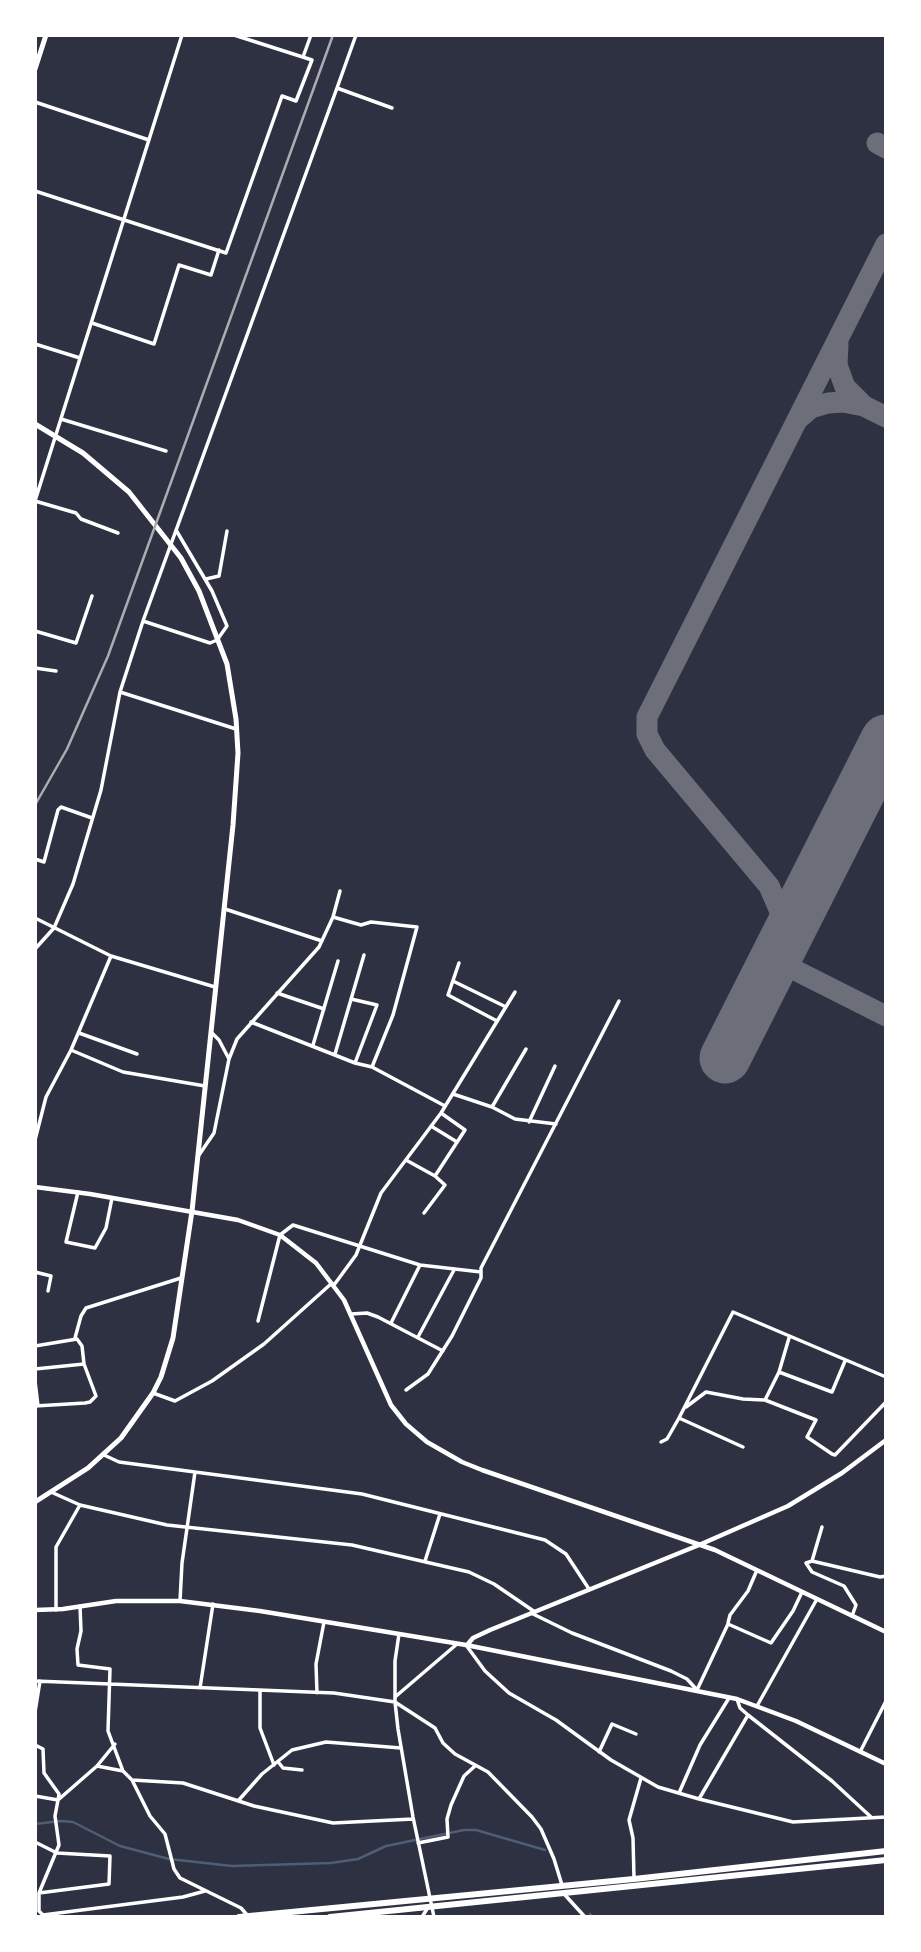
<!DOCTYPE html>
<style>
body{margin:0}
#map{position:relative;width:921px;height:1952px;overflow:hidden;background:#2d3142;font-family:Barlow,sans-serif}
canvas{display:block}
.frame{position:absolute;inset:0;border:37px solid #fff;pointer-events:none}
</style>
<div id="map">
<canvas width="921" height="1952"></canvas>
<div class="frame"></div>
</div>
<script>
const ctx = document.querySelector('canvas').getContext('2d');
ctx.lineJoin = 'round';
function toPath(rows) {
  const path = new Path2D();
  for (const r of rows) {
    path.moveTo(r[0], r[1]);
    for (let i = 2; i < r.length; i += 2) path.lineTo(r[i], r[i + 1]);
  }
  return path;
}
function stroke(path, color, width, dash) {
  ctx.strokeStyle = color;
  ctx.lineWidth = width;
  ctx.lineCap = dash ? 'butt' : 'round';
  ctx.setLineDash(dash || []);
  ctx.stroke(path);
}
stroke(toPath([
 [35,1824,60,1821,73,1822,120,1846,169,1859,232,1866,331,1863,358,1859,386,1846,464,1830,476,1830,545,1850],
 [590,1914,593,1917]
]), '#4f5d75', 2.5);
stroke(toPath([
 [877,143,886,148],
 [838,345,837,365,845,387,864,406,886,417],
 [797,420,811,408,828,403,843,402,864,406],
 [785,939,782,916,769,886,655,750,647,734,647,717,886,244],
 [775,960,886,1016]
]), '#6c6f7a', 21);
stroke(toPath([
 [725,1058,886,740]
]), '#6c6f7a', 51);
stroke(toPath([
 [303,57,311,35],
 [337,88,356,35],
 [35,102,149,140],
 [35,191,226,253,282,96,296,101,312,60,234,35],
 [92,323,154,344,179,265,211,275,219,250],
 [35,344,80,358],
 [61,419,166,451],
 [35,501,182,35],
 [35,501,76,513,81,519,118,533],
 [206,579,219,576,227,531],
 [143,621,210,643,217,640,227,626,212,591,176,530],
 [35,631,76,643,92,596],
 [35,668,56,671],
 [120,692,236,729],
 [35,859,44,862,58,810,61,807,92,818],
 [225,909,322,941],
 [333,917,361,925,371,922,417,927,393,1015,372,1067],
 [35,918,111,956,215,987],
 [35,949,54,928,73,884,101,790,120,692,143,621,337,88,392,108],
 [459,963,448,995,497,1021],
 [453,981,506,1007],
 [277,993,324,1009],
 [351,999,377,1005,355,1063],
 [251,1022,355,1063,372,1067,445,1106],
 [79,1033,137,1054],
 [313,1045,338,961],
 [71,1050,123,1072,205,1086],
 [335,1054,364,955],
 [229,1059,237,1039,319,947,333,917,340,891],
 [453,1094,492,1107,515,1119,556,1124],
 [492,1107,526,1049],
 [529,1122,555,1066],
 [431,1126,457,1142],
 [35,1140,46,1097,71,1050,111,956],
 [199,1155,214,1133,229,1059,219,1040,211,1032],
 [406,1160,435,1176,445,1185,424,1213],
 [435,1176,465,1130,441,1113],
 [78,1192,66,1242,95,1248,106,1228,112,1198],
 [35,1272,51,1276,48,1291],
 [334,1285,356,1255,381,1193,441,1113,515,992],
 [351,1314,367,1313,378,1317,443,1351],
 [258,1321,280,1235,293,1225,420,1265,481,1272],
 [391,1323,420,1265],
 [418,1337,454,1270],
 [75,1338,81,1316,86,1308,181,1278],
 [789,1338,779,1372,765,1400,816,1420,807,1437,832,1454,835,1455,886,1402],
 [35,1346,77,1339,82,1346,84,1364,96,1396,90,1402,85,1403,35,1406],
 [35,1369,84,1364],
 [779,1372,832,1392,845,1361],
 [35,1381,38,1406],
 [406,1390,428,1374,452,1336,481,1278,481,1268,619,1001],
 [153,1393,175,1401,212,1381,264,1344,332,1283],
 [686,1407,706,1392,743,1399,764,1400],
 [679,1418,743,1447],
 [661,1442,667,1439,679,1418,733,1312,886,1377],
 [104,1455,119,1462,362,1494,545,1540,566,1554,589,1589],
 [51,1492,80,1505,167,1525,352,1545,469,1572,494,1584,535,1612],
 [425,1561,440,1514],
 [812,1561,822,1527],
 [180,1601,182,1563,195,1472],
 [80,1606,81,1631,77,1649,78,1665,110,1669,108,1731,123,1771],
 [56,1610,56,1547,80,1505],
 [531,1613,572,1633,671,1671,687,1679,697,1690,728,1624,771,1643,793,1611,802,1592],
 [852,1616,856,1605,844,1586,812,1572,806,1563,812,1561,880,1577,886,1576],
 [728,1623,730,1615,748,1591,757,1570],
 [399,1634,395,1661,395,1702,398,1729,413,1817,434,1917],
 [466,1645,485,1671,509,1693,556,1720,611,1760,658,1787,699,1799,793,1822,886,1817],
 [35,1681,334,1693,395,1702,435,1728,443,1743,455,1754,488,1772,532,1817,541,1829,554,1859,562,1885],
 [200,1688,213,1604],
 [260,1691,260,1728,274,1765],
 [317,1693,316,1664,324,1622],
 [395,1697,457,1644],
 [737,1699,740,1708,748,1715,832,1781,871,1817],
 [757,1706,817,1599],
 [35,1712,40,1681],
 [115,1744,97,1766,58,1800,55,1816,59,1845,39,1893,39,1911,43,1915,183,1897,205,1891],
 [35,1745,43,1749,44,1773,59,1794,58,1800,35,1796],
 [599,1752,612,1724,636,1734],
 [860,1752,886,1701],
 [279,1763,283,1768,302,1770],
 [97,1766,123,1771,132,1780,150,1816,165,1834,174,1869,180,1878,241,1908,248,1916],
 [132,1780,183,1783,254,1806,333,1823,413,1819],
 [679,1793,700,1745,729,1698],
 [699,1799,748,1715],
 [238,1801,262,1774,292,1750,326,1742,401,1748],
 [35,1842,57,1853,110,1856,109,1884,39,1893],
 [418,1843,448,1837,447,1819,451,1805,464,1776,475,1766],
 [634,1878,633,1838,629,1820,641,1778],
 [565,1895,585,1917],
 [422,1917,427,1909]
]), '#fff', 3.5);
stroke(toPath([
 [35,1187,90,1194,238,1220,280,1235,316,1263,344,1300,391,1405,406,1424,427,1442,462,1462,482,1470,715,1550,886,1632],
 [35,1610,63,1609,116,1601,180,1601,260,1611,466,1645,737,1699,796,1721,886,1764],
 [467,1645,473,1638,490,1630,699,1545,788,1506,842,1473,886,1440]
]), '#fff', 4.5);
stroke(toPath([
 [35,69,46,35],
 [35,424,83,453,129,492,181,558,199,591,227,664,236,719,238,753,233,825,192,1211,173,1338,161,1377,153,1393,121,1438,88,1468,35,1502]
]), '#fff', 5);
stroke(toPath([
 [239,1917,634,1879,886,1851],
 [330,1917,886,1860]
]), '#fff', 6);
stroke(toPath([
 [35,805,67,749,108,656,333,35]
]), '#abadb3', 2.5);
</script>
